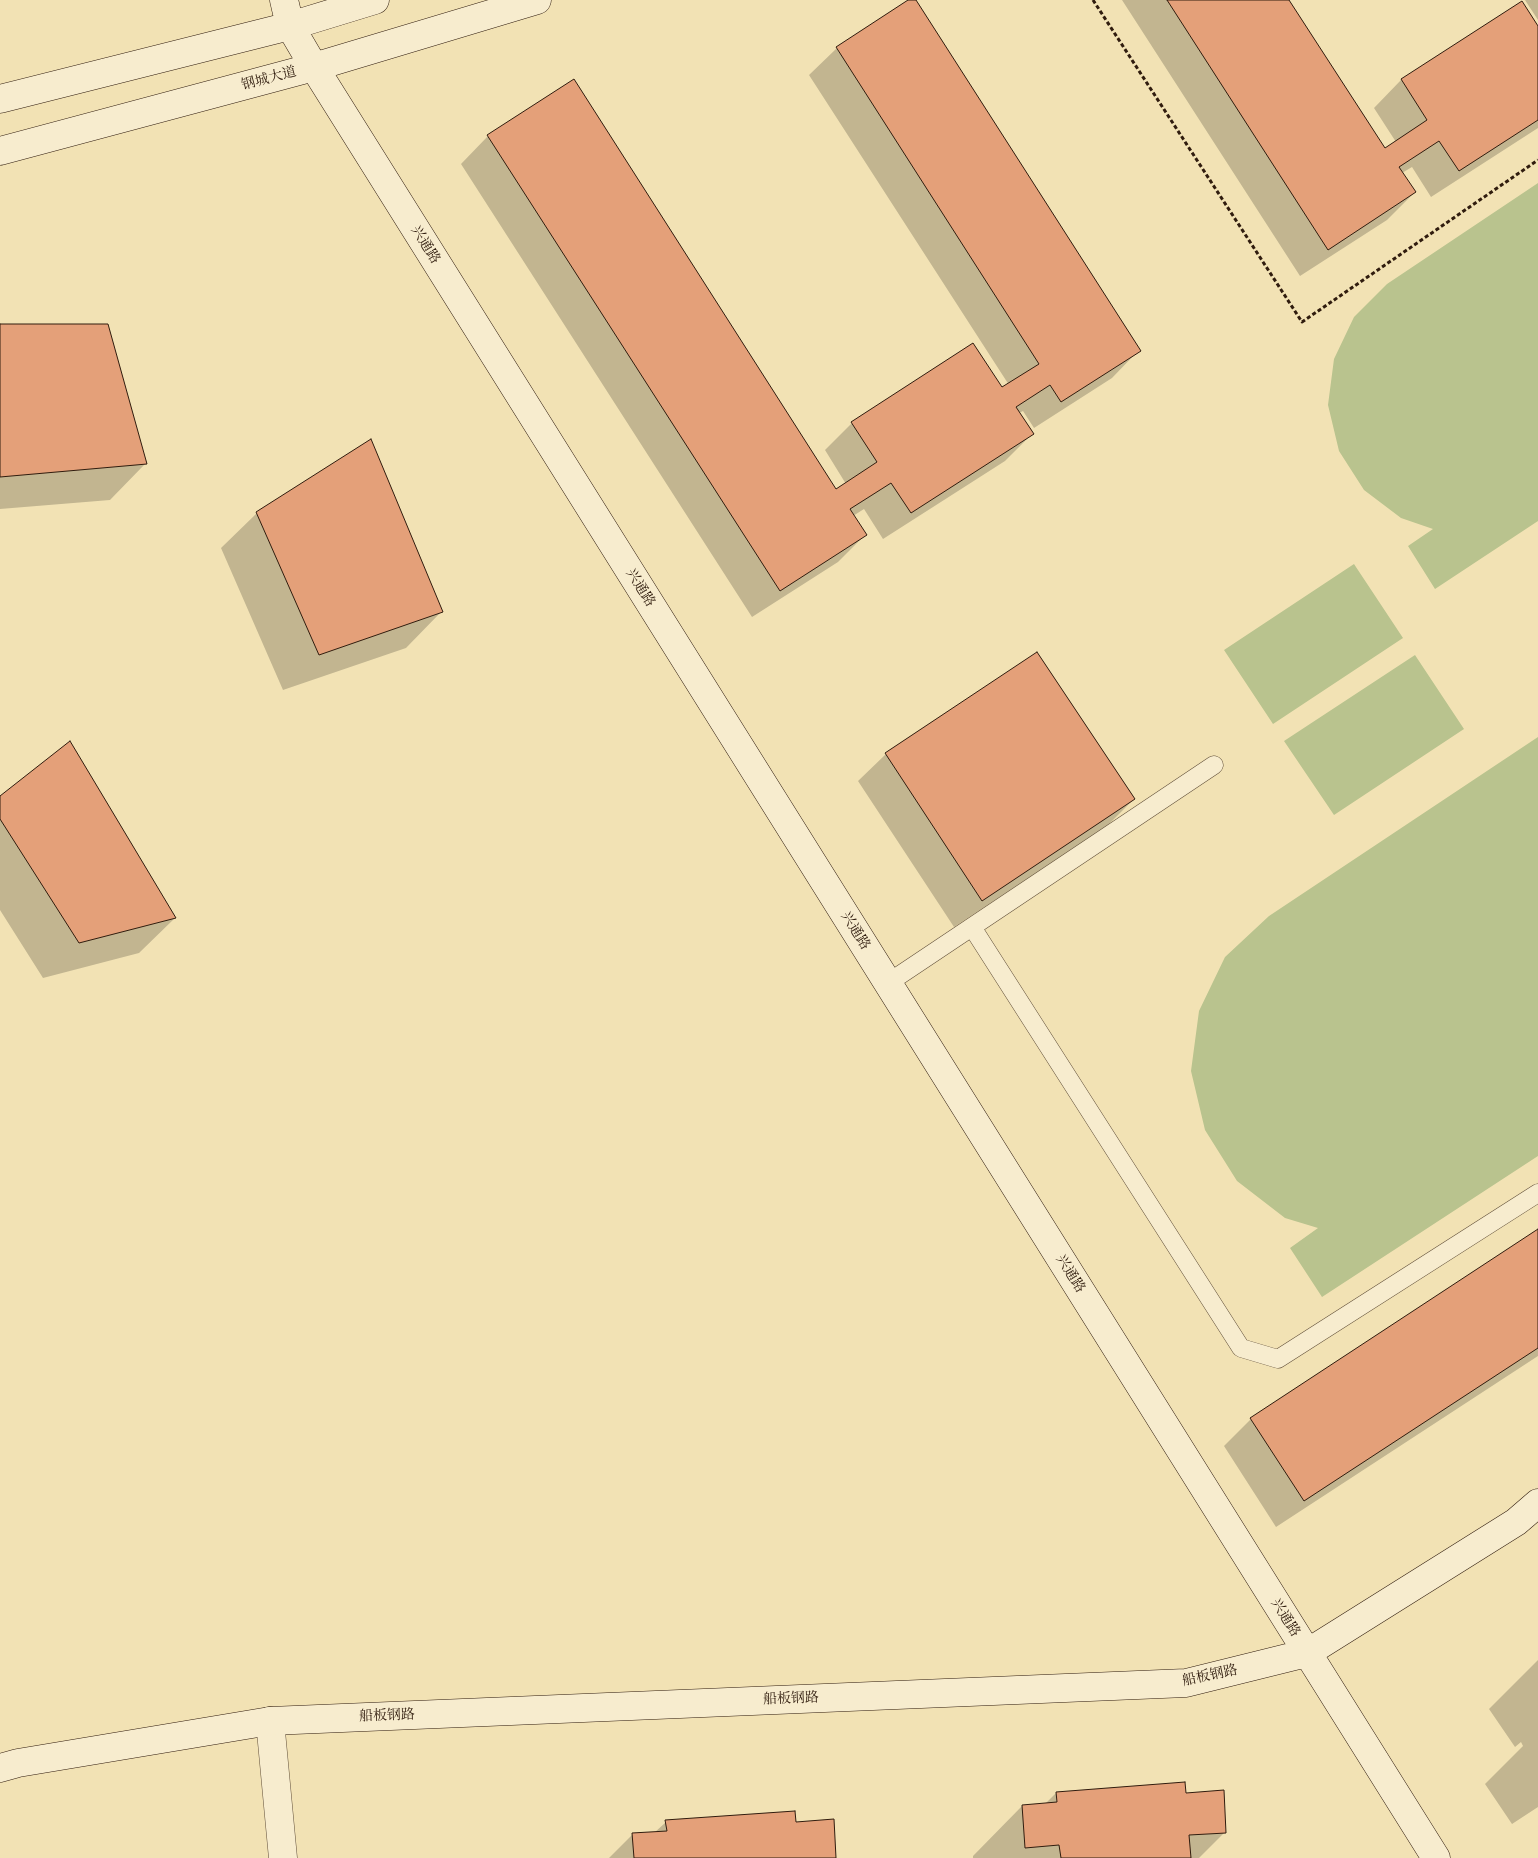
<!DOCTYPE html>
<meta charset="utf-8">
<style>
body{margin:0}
canvas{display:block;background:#f2e2b4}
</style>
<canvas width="1538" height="1858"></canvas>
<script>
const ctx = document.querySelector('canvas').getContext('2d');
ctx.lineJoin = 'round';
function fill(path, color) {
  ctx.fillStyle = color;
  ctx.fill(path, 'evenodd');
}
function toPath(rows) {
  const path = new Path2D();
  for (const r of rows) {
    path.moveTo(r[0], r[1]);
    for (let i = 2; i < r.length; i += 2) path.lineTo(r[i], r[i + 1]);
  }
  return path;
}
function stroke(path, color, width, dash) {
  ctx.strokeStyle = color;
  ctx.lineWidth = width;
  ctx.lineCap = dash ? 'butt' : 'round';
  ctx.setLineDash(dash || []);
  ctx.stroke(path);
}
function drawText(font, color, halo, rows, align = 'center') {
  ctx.font = font + ' "IM FELL Great Primer","Noto Serif SC",serif';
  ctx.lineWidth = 4.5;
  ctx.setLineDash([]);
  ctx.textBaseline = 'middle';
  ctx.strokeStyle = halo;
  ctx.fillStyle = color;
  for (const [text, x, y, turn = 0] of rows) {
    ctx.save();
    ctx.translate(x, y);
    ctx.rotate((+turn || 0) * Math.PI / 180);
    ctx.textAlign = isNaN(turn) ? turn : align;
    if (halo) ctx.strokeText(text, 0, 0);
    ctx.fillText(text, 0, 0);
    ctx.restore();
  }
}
fill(toPath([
 [1538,183,1538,521,1435,589,1408,546,1433,529,1401,518,1364,490,1339,451,1328,405,1334,359,1354,317,1387,284],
 [1354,564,1403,638,1273,724,1224,650],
 [1415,655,1464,729,1334,815,1284,741],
 [1538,737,1538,1156,1322,1297,1290,1248,1318,1228,1285,1218,1237,1181,1205,1130,1191,1071,1199,1011,1225,957,1269,916]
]), '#b9c38e');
fill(toPath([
 [910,0,915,0,1139,350,1112,378,1034,428,1023,411,1019,413,1032,434,1005,461,883,539,864,509,853,516,865,535,838,562,752,617,461,164,488,136,836,490,846,484,825,450,852,423,1002,389,1009,385,809,75,837,48],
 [1122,0,1288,0,1384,149,1396,142,1374,108,1401,80,1522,3,1538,28,1538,128,1431,197,1412,167,1402,173,1415,192,1387,220,1300,276],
 [1525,0,1538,0,1538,20],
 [0,326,145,464,110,500,0,509],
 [257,513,441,612,406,648,283,690,221,548],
 [886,754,1134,799,1106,827,954,927,858,781],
 [0,798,175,918,139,953,43,978,0,910],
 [1538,1231,1538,1356,1276,1527,1224,1446,1251,1419],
 [1538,1660,1538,1807,1512,1824,1485,1784,1523,1746,1521,1742,1515,1747,1489,1709],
 [1056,1793,1185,1794,1225,1832,1199,1858,973,1858,973,1856,1022,1806,1045,1804],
 [666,1822,795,1823,835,1858,609,1858,632,1835,654,1833]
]), '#0003');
const building = toPath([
 [908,0,916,0,1141,351,1061,402,1050,385,1016,407,1034,434,911,513,891,483,850,509,867,535,780,591,487,135,574,79,836,489,877,462,851,422,973,343,1002,387,1039,364,836,47,908,0],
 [1167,0,1289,0,1385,148,1427,120,1401,79,1522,1,1538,26,1538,120,1459,171,1439,141,1399,167,1416,192,1328,250,1167,0],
 [0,324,108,324,147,464,0,477,0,324],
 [371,439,443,612,319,655,256,512,371,439],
 [1037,652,1135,799,982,901,885,753,1037,652],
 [70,741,176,918,79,943,0,819,0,796,70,741],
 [1538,1229,1538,1348,1304,1501,1250,1418,1538,1229],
 [1185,1782,1186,1793,1224,1790,1226,1833,1189,1835,1191,1858,1061,1858,1059,1845,1025,1848,1022,1805,1057,1802,1056,1792,1185,1782],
 [795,1811,796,1822,834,1819,836,1858,634,1858,632,1833,667,1831,665,1820,795,1811]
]);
fill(building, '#e4a079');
stroke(building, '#301c0e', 1);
const lane = toPath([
 [972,927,1241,1348,1278,1359,1538,1193],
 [888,983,1214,765]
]);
const street = toPath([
 [270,1721,283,1858]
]);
const secondary = toPath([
 [284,0,290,26,314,67,1436,1858],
 [0,99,290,26,375,0],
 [0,151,314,67,537,0],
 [0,1768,18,1763,270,1721,1186,1683,1307,1653,1516,1522,1538,1503]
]);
stroke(lane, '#604e38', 19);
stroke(street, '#604e38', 29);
stroke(secondary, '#301c0e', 29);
stroke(toPath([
 [1093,0,1302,322,1538,160]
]), '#301c0e', 3, [4, 2.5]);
stroke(lane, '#f7ecce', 18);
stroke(street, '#f7ecce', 28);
stroke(secondary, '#f7ecce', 28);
drawText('14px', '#301c0e', '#f7ecce', [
 ["钢城大道",269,79,-15],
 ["兴通路",425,245,58],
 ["兴通路",640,588,58],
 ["兴通路",855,931,58],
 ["兴通路",1070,1274,58],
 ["兴通路",1285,1618,58],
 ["船板钢路",1210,1676,-12],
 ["船板钢路",791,1699,-2],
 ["船板钢路",387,1716,-2]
]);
</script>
